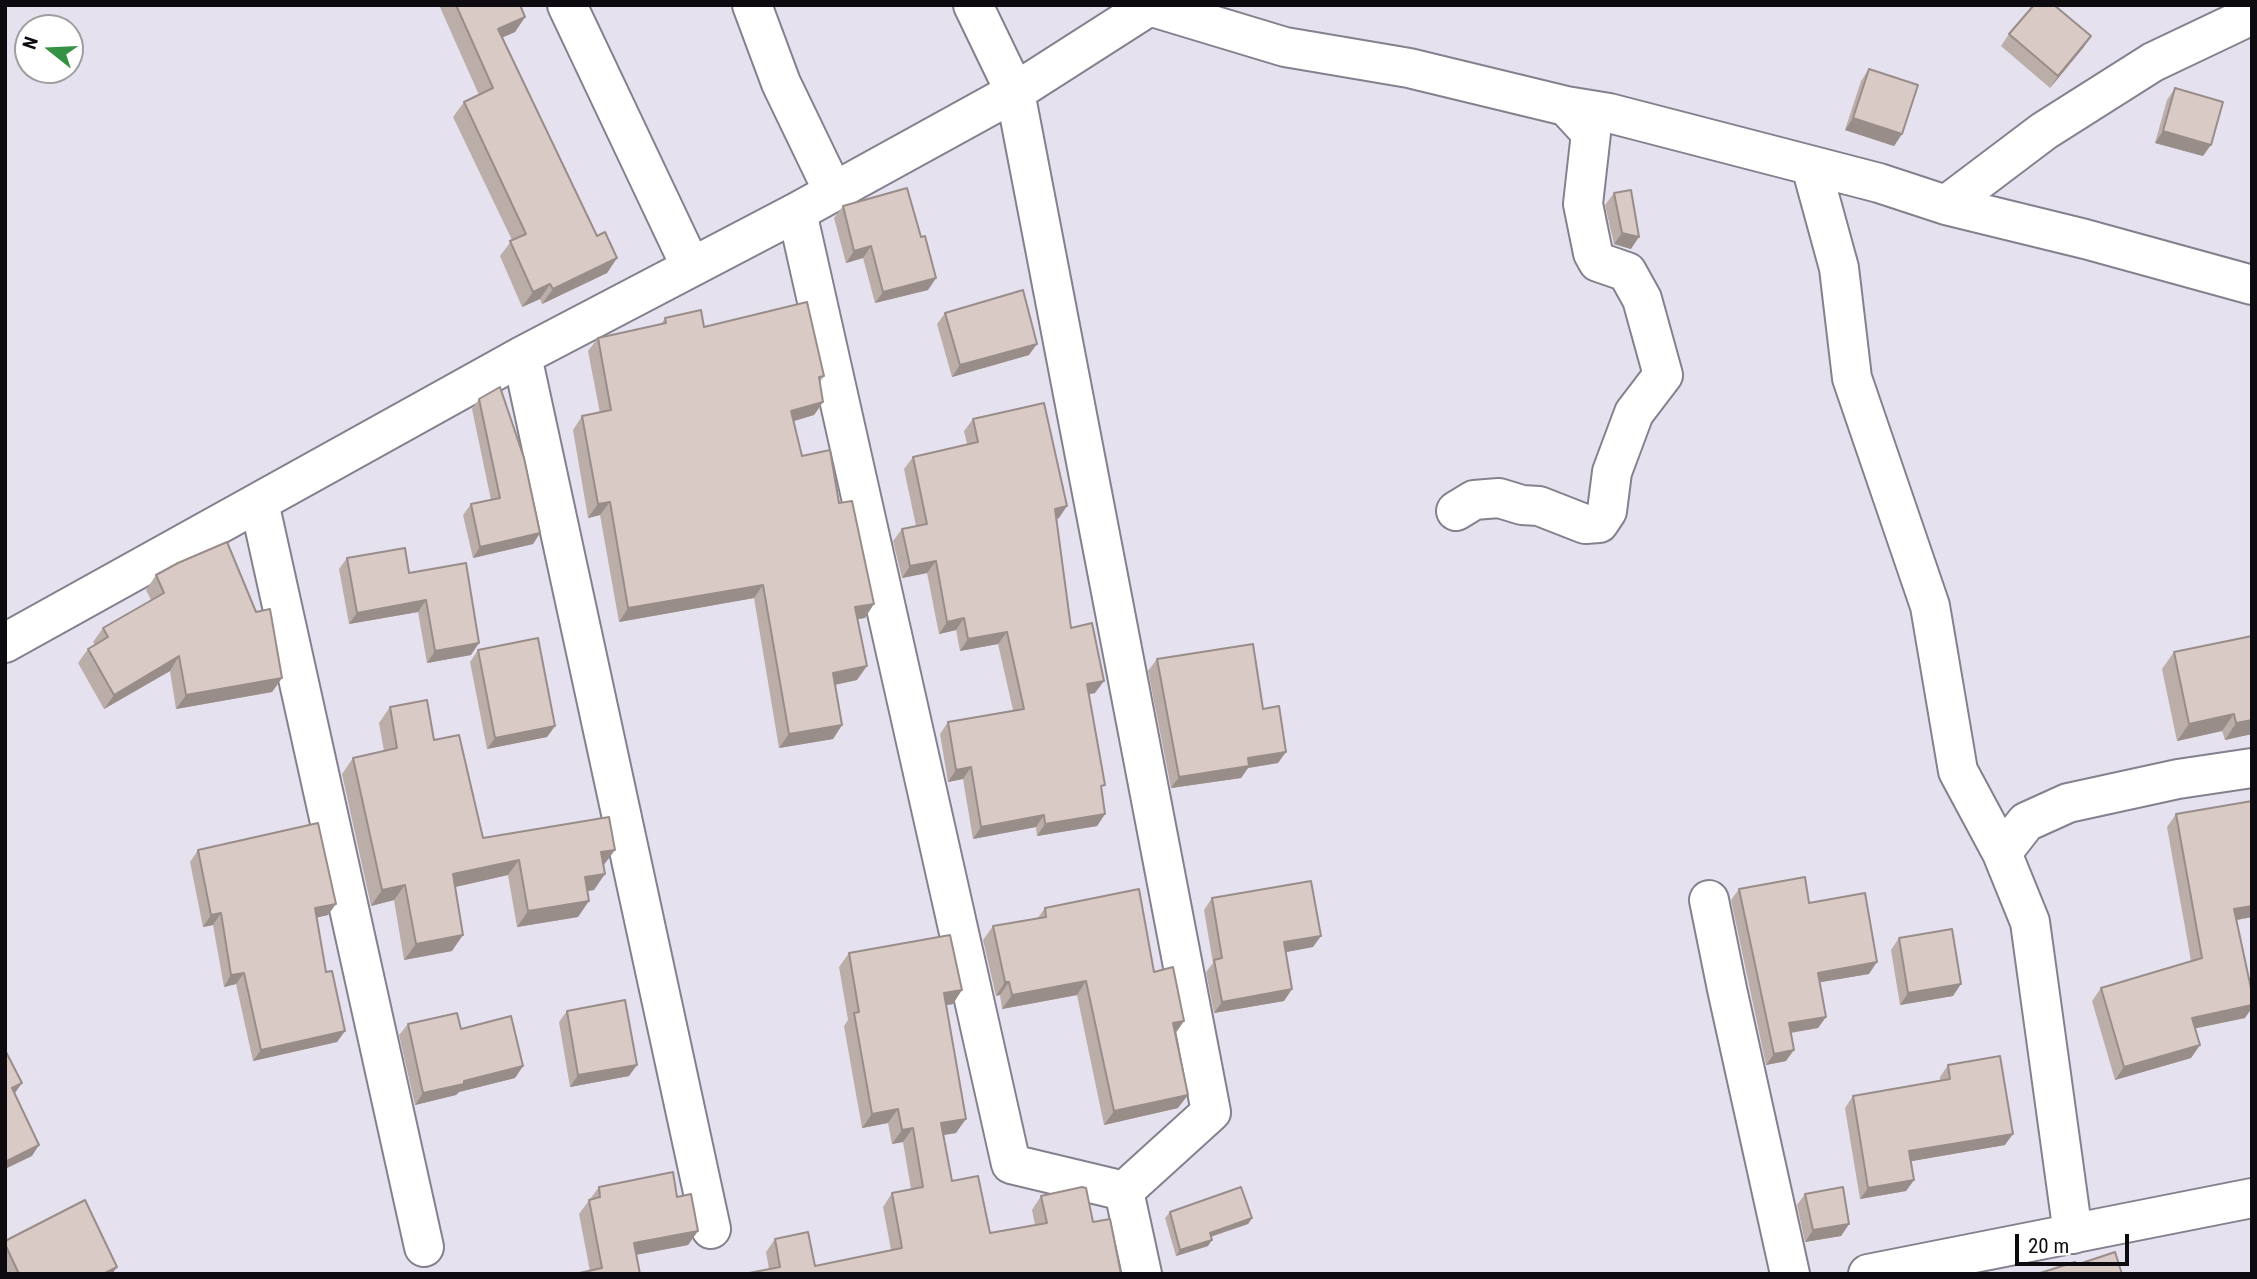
<!DOCTYPE html>
<style>
body{margin:0}
#map{position:relative;width:2257px;height:1279px;overflow:hidden;background:#e5e1ef;font-family:"Roboto Condensed",sans-serif}
canvas{display:block}
.frame{position:absolute;inset:0;border:7px solid #0d0b10;pointer-events:none}
.north{position:absolute;left:14px;top:14px;width:70px;height:70px;box-sizing:border-box;background:#fff;border:2px solid #9e9d9f;border-radius:50%;rotate:288deg;font-size:19px;font-weight:700;line-height:28px;text-align:center;color:#0d0b10}
.north::after{content:'';display:block;margin:auto;width:24px;height:32px;background:#359244;clip-path:polygon(50% 0,100% 100%,50% 72%,0 100%)}
.scale{position:absolute;left:2015px;top:1234px;width:114px;height:32px;box-sizing:border-box;border:4px solid #0d0b10;border-top:0;padding-left:9px;font-size:21px;line-height:24px;white-space:nowrap;color:#0d0b10;-webkit-text-stroke:5px #fff;paint-order:stroke}
</style>
<div id="map">
<canvas width="2257" height="1279"></canvas>
<div class="frame"></div>
<div class="north">N</div>
<div class="scale">20 m</div>
</div>
<script>
const ctx = document.querySelector('canvas').getContext('2d');
ctx.lineJoin = 'round';
function toPath(rows) {
  const path = new Path2D();
  for (const r of rows) {
    path.moveTo(r[0], r[1]);
    for (let i = 2; i < r.length; i += 2) path.lineTo(r[i], r[i + 1]);
  }
  return path;
}
function stroke(path, color, width, dash) {
  ctx.strokeStyle = color;
  ctx.lineWidth = width;
  ctx.lineCap = dash ? 'butt' : 'round';
  ctx.setLineDash(dash || []);
  ctx.stroke(path);
}
function fill(path, color) {
  ctx.fillStyle = color;
  ctx.fill(path, 'evenodd');
}
const minor = toPath([
 [567,5,691,267],
 [752,5,781,83,833,191],
 [1149,6,1285,47,1409,68,1566,106,1609,113,1879,183,1946,205,2085,239,2252,285],
 [1811,166,1839,268,1852,378,1930,606,1958,771,2002,853,2030,922,2073,1234],
 [1946,205,2044,131,2153,62,2252,15],
 [797,212,1011,1164,1124,1191,1211,1112,1015,92,973,5],
 [522,356,711,1229],
 [259,502,424,1247],
 [1456,511,1474,500,1499,498,1522,505,1539,506,1585,524,1599,523,1607,511,1612,472,1634,413,1663,375,1642,299,1627,272,1598,262,1593,253,1583,204,1591,133,1566,106],
 [5,643,522,356,797,212,1015,92,1151,5],
 [2002,853,2026,822,2068,803,2178,779,2252,768],
 [1709,900,1727,989,1790,1274],
 [1124,1191,1142,1274]
]);
const major = toPath([
 [1868,1274,2252,1198]
]);
stroke(minor, '#84808d', 42);
stroke(major, '#84808d', 42);
stroke(minor, '#fff', 38);
stroke(major, '#fff', 38);
fill(toPath([
 [439,5,520,5,525,17,515,32,502,37,597,236,617,258,607,273,542,304,540,299,522,307,500,256,512,240,453,117,464,102,479,95],
 [2009,34,2091,37,2083,48,2050,88,2001,46],
 [1869,69,1902,134,1894,146,1845,130,1861,81],
 [2175,88,2203,156,2155,143,2167,100],
 [1614,193,1631,249,1614,244,1605,205],
 [843,206,921,237,936,278,928,290,875,303,863,258,846,263,834,218],
 [945,313,1029,355,952,377,937,324],
 [665,318,704,327,824,376,820,382,823,402,814,415,793,421,802,456,839,503,865,618,858,619,857,680,835,685,842,725,833,739,779,748,754,598,619,622,600,515,588,518,573,430,582,416,600,413,588,351,598,338,661,324],
 [479,399,540,533,533,544,473,558,463,515,471,504,491,500,472,409],
 [973,419,1059,518,1057,519,1071,628,1095,693,1089,694,1105,814,1097,826,1037,836,1036,827,973,839,963,779,948,782,940,734,948,722,1013,710,998,644,960,651,956,630,939,634,927,573,902,578,893,541,902,529,916,526,904,469,913,457,967,444,964,431],
 [347,558,409,573,471,655,427,663,418,612,349,624,339,569],
 [156,575,282,678,272,692,176,709,170,671,104,709,78,663,88,649,95,645,93,642,103,628,151,600,146,590],
 [2252,636,2252,734,2225,740,2222,731,2177,741,2162,669,2174,652],
 [478,650,555,726,547,737,487,749,470,662],
 [1157,659,1263,709,1278,763,1248,768,1241,778,1171,788,1148,671],
 [390,707,434,740,483,838,603,866,594,890,587,891,578,917,517,927,508,875,455,887,452,951,404,960,394,900,371,906,342,774,353,758,384,751,379,723],
 [2252,801,2252,917,2237,920,2245,1018,2195,1028,2200,1045,2191,1058,2115,1080,2092,1001,2101,988,2191,961,2167,827,2176,814],
 [198,850,328,915,317,917,326,972,345,1031,337,1042,253,1061,236,984,224,987,213,925,203,927,190,862],
 [1739,889,1809,903,1869,974,1820,982,1826,1017,1818,1028,1791,1033,1786,1061,1766,1065,1731,900],
 [1212,898,1313,947,1286,952,1292,989,1284,1001,1214,1013,1206,972,1213,963,1204,910],
 [1045,908,1154,972,1184,1021,1175,1034,1178,1108,1104,1125,1077,995,1002,1009,1000,995,996,996,983,940,993,926,1037,919],
 [1899,938,1953,996,1900,1005,1891,950],
 [849,953,953,1004,946,1005,956,1133,943,1135,952,1181,990,1233,1035,1225,1032,1210,1041,1196,1093,1222,1121,1274,769,1269,766,1252,775,1239,815,1266,891,1250,883,1207,892,1193,911,1189,903,1142,892,1144,888,1123,862,1128,844,1026,848,1020,839,967],
 [567,1011,629,1076,570,1087,559,1022],
 [408,1024,461,1029,523,1066,515,1078,459,1092,456,1095,415,1105,399,1035],
 [1948,1065,2005,1145,1911,1161,1914,1180,1906,1191,1860,1199,1845,1108,1853,1096,1940,1081,1940,1077],
 [599,1187,677,1197,698,1231,688,1245,636,1255,640,1274,590,1271,579,1214],
 [1805,1194,1849,1224,1841,1236,1805,1242,1797,1205],
 [1170,1212,1252,1218,1248,1224,1211,1237,1208,1246,1176,1256,1165,1218],
 [5,1241,117,1267,112,1274,5,1274]
]), '#bbaea9');
fill(toPath([
 [525,17,515,32,488,44,498,29],
 [2091,36,2083,48,2050,88,2058,76],
 [1853,118,1902,134,1894,146,1845,130],
 [2163,131,2211,145,2203,156,2155,143],
 [1622,233,1639,237,1631,249,1614,244],
 [871,246,863,258,846,263,854,251],
 [617,258,607,273,542,304,553,289],
 [936,278,928,290,875,303,883,292],
 [550,284,540,299,522,307,533,292],
 [1037,344,1029,355,952,377,960,365],
 [823,402,814,415,781,425,791,411],
 [610,502,600,515,588,518,598,504],
 [1067,506,1059,518,1047,521,1055,509],
 [540,533,533,544,473,558,480,547],
 [936,561,927,573,902,578,910,566],
 [763,585,754,598,619,622,628,608],
 [426,600,418,612,349,624,357,613],
 [874,604,865,618,846,621,855,607],
 [964,618,956,630,939,634,947,622],
 [1007,632,998,644,960,651,968,639],
 [479,643,471,655,427,663,435,651],
 [179,656,170,671,104,709,114,695],
 [867,666,857,680,824,687,833,673],
 [282,678,272,692,176,709,186,695],
 [1104,681,1095,693,1079,696,1087,684],
 [2234,714,2222,731,2177,741,2189,724],
 [2252,720,2252,734,2225,740,2236,723],
 [842,725,833,739,779,748,789,734],
 [555,726,547,737,487,749,495,738],
 [1286,752,1278,763,1248,768,1241,778,1171,788,1179,777,1248,758],
 [971,767,963,779,948,782,956,770],
 [1105,814,1097,826,1037,836,1045,824],
 [1044,815,1036,827,973,839,981,827],
 [615,850,603,866,601,852],
 [519,860,508,875,442,890,453,874],
 [605,874,594,890,574,893,585,877],
 [405,885,394,900,371,906,382,890],
 [589,901,578,917,517,927,528,911],
 [336,904,328,915,307,920,315,908],
 [2252,906,2252,917,2225,922,2234,909],
 [221,913,213,925,203,927,211,915],
 [463,935,452,951,404,960,416,944],
 [1321,936,1313,947,1276,954,1284,942],
 [1877,962,1869,974,1810,984,1818,973],
 [244,973,236,984,224,987,231,975],
 [1086,981,1077,995,1002,1009,1012,995],
 [1005,982,1009,982,1000,995,996,996],
 [1961,984,1953,996,1900,1005,1908,993],
 [1292,989,1284,1001,1214,1013,1222,1002],
 [962,990,953,1004,935,1007,944,993],
 [2252,1005,2252,1008,2245,1018,2183,1031,2192,1018],
 [1826,1017,1818,1028,1782,1034,1789,1023],
 [1184,1021,1174,1035,1173,1023],
 [345,1031,337,1042,253,1061,261,1050],
 [2200,1045,2191,1058,2115,1080,2124,1067],
 [1794,1050,1786,1061,1766,1065,1774,1054],
 [637,1065,629,1076,570,1087,578,1075],
 [523,1066,515,1078,459,1092,456,1095,415,1105,423,1093,464,1081],
 [22,1083,15,1093,12,1088],
 [1188,1095,1178,1108,1104,1125,1114,1111],
 [898,1109,888,1123,862,1128,872,1114],
 [966,1119,956,1133,932,1137,941,1123],
 [913,1128,903,1142,892,1144,902,1130],
 [2013,1134,2005,1145,1901,1163,1909,1151],
 [39,1145,32,1156,5,1169,5,1162],
 [1914,1180,1906,1191,1860,1199,1868,1188],
 [1252,1218,1248,1224,1206,1238,1210,1233],
 [1849,1224,1841,1236,1805,1242,1813,1230],
 [698,1231,688,1245,624,1257,634,1243],
 [1212,1240,1208,1246,1176,1256,1180,1250],
 [117,1267,112,1274,103,1274]
]), '#998d8a');
const building = toPath([
 [456,5,520,5,525,17,498,29,597,236,605,232,617,258,553,289,550,284,533,292,510,241,526,234,464,102,493,88,456,5],
 [2034,5,2054,5,2091,36,2058,76,2009,34,2034,5],
 [1869,69,1918,85,1902,134,1853,118,1869,69],
 [2175,88,2223,102,2211,145,2163,131,2175,88],
 [907,188,921,237,925,236,936,278,883,292,871,246,854,251,843,206,907,188],
 [1631,190,1639,237,1622,233,1614,193,1631,190],
 [1023,290,1037,344,960,365,945,313,1023,290],
 [807,302,824,376,819,377,823,402,791,411,802,456,830,450,839,503,852,501,874,604,855,607,867,666,833,673,842,725,789,734,763,585,628,608,610,502,598,504,582,416,611,410,598,338,666,323,665,318,701,310,704,327,807,302],
 [500,387,524,458,540,533,480,547,471,504,500,498,479,399,500,387],
 [1044,403,1067,506,1055,509,1071,628,1092,623,1104,681,1087,684,1105,785,1101,786,1105,814,1045,824,1044,815,981,827,971,767,956,770,948,722,1024,709,1007,632,968,639,964,618,947,622,936,561,910,566,902,529,927,524,913,457,978,442,973,419,1044,403],
 [227,542,256,612,270,609,282,678,186,695,179,656,114,695,88,649,108,637,103,628,164,593,156,575,178,563,227,542],
 [405,548,409,573,466,563,479,643,435,651,426,600,357,613,347,558,405,548],
 [2252,636,2252,720,2236,723,2234,714,2189,724,2174,652,2252,636],
 [538,638,555,726,495,738,478,650,538,638],
 [1253,644,1263,709,1279,706,1286,752,1248,758,1249,766,1179,777,1157,659,1253,644],
 [427,700,434,740,459,735,483,838,609,817,615,850,601,852,605,874,585,877,589,901,528,911,519,860,453,874,463,935,416,944,405,885,382,890,353,758,397,748,390,707,427,700],
 [2252,801,2252,906,2234,909,2252,993,2252,1005,2192,1018,2200,1045,2124,1067,2101,988,2202,958,2176,814,2252,801],
 [318,823,336,904,315,908,326,972,332,971,345,1031,261,1050,244,973,231,975,221,913,211,915,198,850,318,823],
 [1805,877,1809,903,1865,893,1877,962,1818,973,1826,1017,1789,1023,1794,1050,1774,1054,1739,889,1805,877],
 [1311,881,1321,936,1284,942,1292,989,1222,1002,1214,960,1222,958,1212,898,1311,881],
 [1139,889,1154,972,1173,967,1184,1021,1173,1023,1188,1095,1114,1111,1086,981,1012,995,1009,982,1005,982,993,926,1046,917,1045,908,1139,889],
 [1952,929,1961,984,1908,993,1899,938,1952,929],
 [950,935,962,990,944,993,966,1119,941,1123,952,1181,978,1176,990,1233,1047,1223,1041,1196,1082,1187,1086,1188,1093,1222,1110,1219,1121,1274,744,1274,780,1267,775,1239,808,1232,815,1266,902,1248,892,1193,923,1187,913,1128,902,1130,898,1109,872,1114,854,1013,859,1012,849,953,950,935],
 [625,1000,637,1065,578,1075,567,1011,625,1000],
 [457,1013,461,1029,511,1016,523,1066,464,1081,464,1084,423,1093,408,1024,457,1013],
 [5,1050,22,1083,12,1088,39,1145,5,1162,5,1050],
 [2000,1056,2013,1134,1909,1151,1914,1180,1868,1188,1853,1096,1950,1079,1948,1065,2000,1056],
 [673,1172,677,1197,691,1194,698,1231,634,1243,640,1274,575,1274,602,1268,589,1200,600,1197,599,1187,673,1172],
 [1241,1187,1252,1218,1210,1233,1212,1240,1180,1250,1170,1212,1241,1187],
 [1843,1187,1849,1224,1813,1230,1805,1194,1843,1187],
 [85,1200,117,1267,103,1274,19,1274,5,1244,5,1241,85,1200],
 [2115,1252,2122,1274,2037,1274,2075,1262,2076,1265,2115,1252]
]);
fill(building, '#dacac5');
stroke(building, '#998d8a', 2);
</script>
